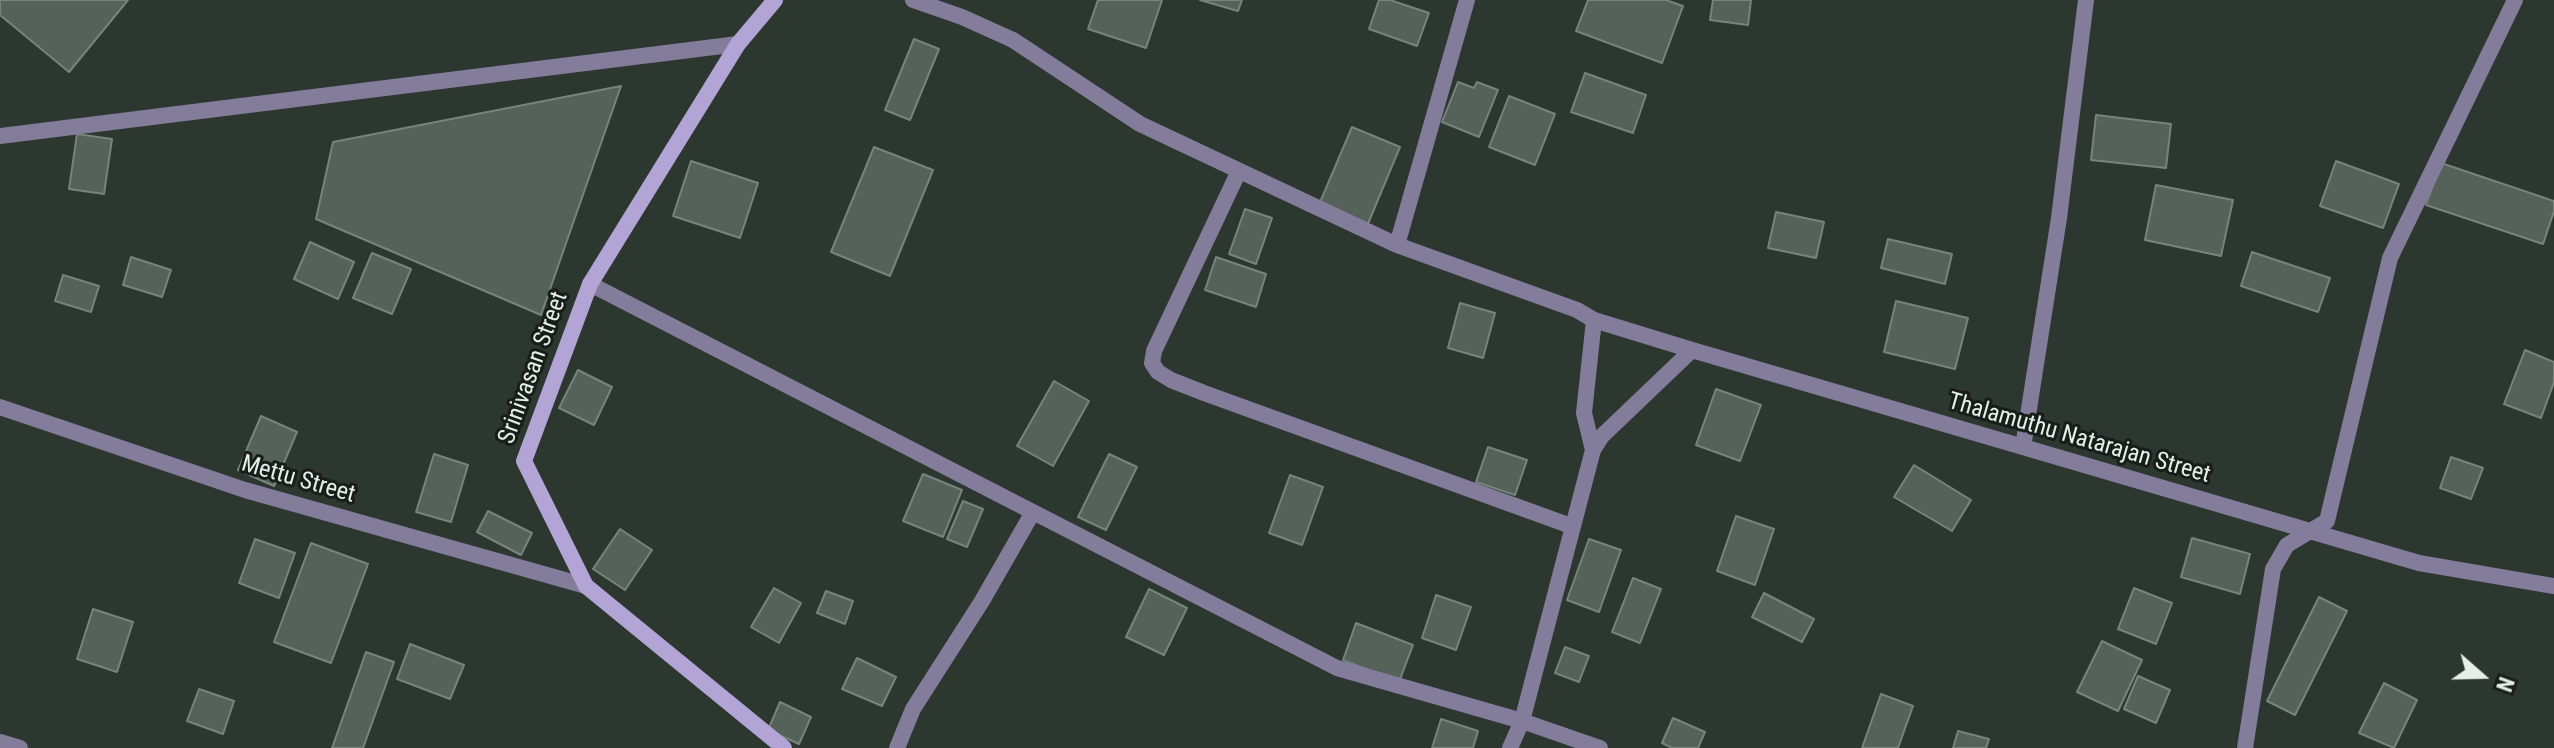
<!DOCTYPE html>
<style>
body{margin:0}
#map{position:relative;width:2554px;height:748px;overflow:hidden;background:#2b372f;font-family:"Roboto Condensed",sans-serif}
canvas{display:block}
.north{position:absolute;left:2442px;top:636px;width:80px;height:80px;-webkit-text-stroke:6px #171d19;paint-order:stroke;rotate:110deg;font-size:22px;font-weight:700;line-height:32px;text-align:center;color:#e6eee9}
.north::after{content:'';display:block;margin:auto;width:28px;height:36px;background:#e6eee9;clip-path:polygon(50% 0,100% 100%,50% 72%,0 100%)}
</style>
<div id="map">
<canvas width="2554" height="748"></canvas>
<div class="north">N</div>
</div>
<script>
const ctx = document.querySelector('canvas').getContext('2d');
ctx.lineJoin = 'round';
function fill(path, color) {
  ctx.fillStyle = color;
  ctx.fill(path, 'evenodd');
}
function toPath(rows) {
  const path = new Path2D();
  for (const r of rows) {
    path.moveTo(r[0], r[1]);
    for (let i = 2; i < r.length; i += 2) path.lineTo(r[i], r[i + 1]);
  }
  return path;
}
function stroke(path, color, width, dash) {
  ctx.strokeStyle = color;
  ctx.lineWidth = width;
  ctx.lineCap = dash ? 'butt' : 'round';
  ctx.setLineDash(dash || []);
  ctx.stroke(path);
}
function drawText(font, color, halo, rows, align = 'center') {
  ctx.font = font + ' "Roboto Condensed",sans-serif';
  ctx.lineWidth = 6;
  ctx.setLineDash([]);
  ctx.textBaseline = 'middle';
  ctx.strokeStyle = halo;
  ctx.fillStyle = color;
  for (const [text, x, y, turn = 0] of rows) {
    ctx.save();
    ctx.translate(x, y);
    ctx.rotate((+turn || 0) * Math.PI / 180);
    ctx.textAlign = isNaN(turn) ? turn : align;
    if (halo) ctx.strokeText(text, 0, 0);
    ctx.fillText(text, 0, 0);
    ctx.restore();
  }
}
const building = toPath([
 [0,0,128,0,69,72,0,15,0,0],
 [1098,0,1162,0,1146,48,1088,29,1098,0],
 [1200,0,1242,0,1238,11,1200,0],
 [1379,0,1390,0,1429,13,1417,46,1369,29,1379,0],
 [1588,0,1666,0,1683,6,1662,63,1576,31,1588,0],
 [1713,0,1751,0,1748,25,1710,20,1713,0],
 [914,39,939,49,910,120,885,110,914,39],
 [1585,73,1646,95,1633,133,1571,112,1585,73],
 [1458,82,1474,88,1477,82,1498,90,1479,137,1442,122,1458,82],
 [621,86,541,315,316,219,333,142,621,86],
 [1509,96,1555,114,1535,165,1489,147,1509,96],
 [2096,115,2171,124,2166,168,2091,160,2096,115],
 [1352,127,1400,147,1367,226,1318,207,1352,127],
 [77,134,112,139,104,194,69,189,77,134],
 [874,147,933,170,890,276,831,252,874,147],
 [691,161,758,183,740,238,673,216,691,161],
 [2336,161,2399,184,2383,228,2320,206,2336,161],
 [2441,163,2554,201,2554,211,2543,244,2426,205,2441,163],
 [2156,185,2233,200,2221,256,2145,240,2156,185],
 [1245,209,1272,218,1256,264,1229,254,1245,209],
 [1776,212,1824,222,1816,258,1768,248,1776,212],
 [1888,239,1952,254,1945,284,1881,268,1888,239],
 [310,242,354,262,338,299,294,279,310,242],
 [2252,252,2330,278,2318,312,2241,286,2252,252],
 [372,253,411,269,392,314,353,298,372,253],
 [131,257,171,270,162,297,123,285,131,257],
 [1216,257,1266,274,1256,307,1205,290,1216,257],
 [63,275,99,286,91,312,55,301,63,275],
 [1896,301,1968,318,1955,369,1884,352,1896,301],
 [1460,303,1495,313,1483,358,1448,348,1460,303],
 [2525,350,2554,362,2554,382,2541,418,2504,404,2525,350],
 [578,370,612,387,594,425,559,408,578,370],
 [1054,381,1089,401,1053,466,1017,446,1054,381],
 [1716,389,1761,405,1740,461,1696,445,1716,389],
 [261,416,297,432,274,486,238,470,261,416],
 [1488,447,1527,460,1515,495,1476,482,1488,447],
 [434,454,468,465,451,522,416,512,434,454],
 [1109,454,1137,467,1106,530,1078,517,1109,454],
 [2451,457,2483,468,2471,499,2440,488,2451,457],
 [1914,465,1971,500,1952,531,1894,497,1914,465],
 [923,474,962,490,943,537,903,521,923,474],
 [1290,475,1323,487,1302,545,1269,533,1290,475],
 [963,501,983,509,967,547,947,539,963,501],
 [488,511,532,533,521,555,477,532,488,511],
 [1736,516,1774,529,1755,585,1717,571,1736,516],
 [620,529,652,550,625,590,593,569,620,529],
 [2192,538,2250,554,2240,594,2181,577,2192,538],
 [255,539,295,553,279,598,239,583,255,539],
 [1589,539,1621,550,1599,612,1567,600,1589,539],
 [311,543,368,564,331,663,274,642,311,543],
 [1633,578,1661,589,1640,643,1612,632,1633,578],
 [774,588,801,603,779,643,751,627,774,588],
 [2134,588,2172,603,2156,644,2118,629,2134,588],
 [1149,589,1187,608,1164,655,1126,637,1149,589],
 [826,591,853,601,845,624,817,613,826,591],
 [1764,593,1814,619,1802,642,1752,617,1764,593],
 [1436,595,1471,607,1456,650,1422,638,1436,595],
 [2319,597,2347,611,2295,715,2267,701,2319,597],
 [93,609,133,622,117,672,77,659,93,609],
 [1356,623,1413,645,1399,682,1343,660,1356,623],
 [2102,641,2142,660,2118,711,2077,692,2102,641],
 [410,644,464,665,450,699,397,679,410,644],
 [1565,647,1589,656,1579,682,1555,673,1565,647],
 [366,652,394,662,363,748,332,748,366,652],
 [857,658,896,677,882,706,842,689,857,658],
 [2138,676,2170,690,2156,723,2124,709,2138,676],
 [2384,683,2417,700,2394,748,2359,733,2384,683],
 [199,689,234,701,223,734,187,721,199,689],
 [1881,694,1913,706,1898,748,1862,748,1881,694],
 [780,702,811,717,799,744,768,730,780,702],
 [1673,718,1705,732,1698,748,1672,748,1662,743,1673,718],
 [1441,719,1478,731,1473,748,1432,748,1441,719],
 [1958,731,1989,739,1986,748,1953,748,1958,731]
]);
fill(building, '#55625a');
stroke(building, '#76847b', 2);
stroke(toPath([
 [0,136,738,44]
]), '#847c9b', 16);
stroke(toPath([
 [913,0,962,17,1013,40,1140,124,1397,245],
 [1467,0,1397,245,1577,310,1594,320,1692,350,2419,563,2554,586],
 [1239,171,1154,351,1152,363,1158,372,1171,380,1204,393,1571,526],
 [590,284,1033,512],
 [0,407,245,490,586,586],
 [2023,447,2059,218,2086,0],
 [1593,450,1584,413,1594,320],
 [0,742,20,748],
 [897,748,913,709,982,601,1033,512,1337,668,1522,721,1600,748],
 [1510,748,1522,721,1593,450,1602,436,1692,350],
 [2245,748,2273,569,2287,545,2327,521,2390,258,2515,0]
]), '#847c9b', 16);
stroke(toPath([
 [775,0,738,44,590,284,524,461,586,586,784,748]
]), '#b2a5d5', 16);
drawText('24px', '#e6eee9', '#171d19', [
 ["Srinivasan Street",534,368,-70],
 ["Thalamuthu Natarajan Street",2079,439,16],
 ["Mettu Street",298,480,16]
]);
</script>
